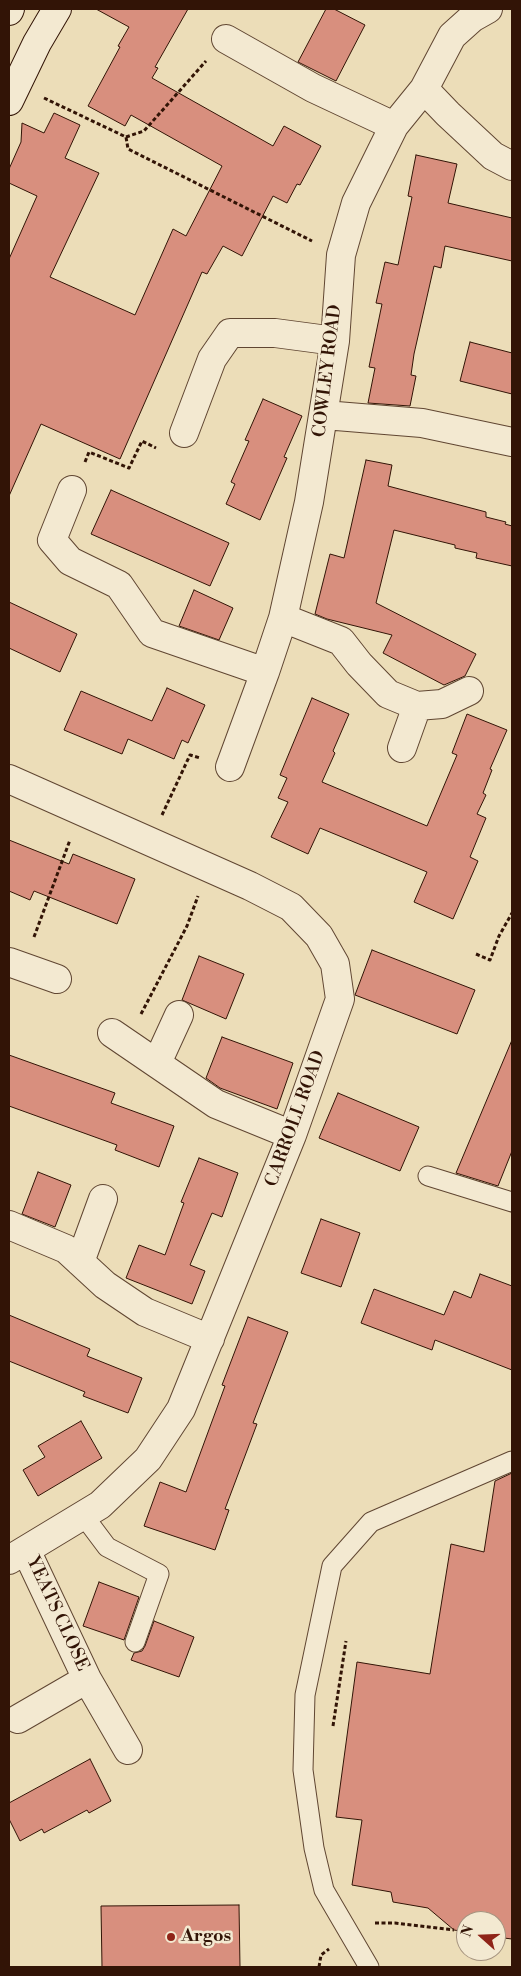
<!DOCTYPE html>
<style>
body{margin:0}
#map{position:relative;width:521px;height:1976px;overflow:hidden;background:#ecddb8;font-family:"Libre Bodoni",serif}
canvas{display:block}
.frame{position:absolute;inset:0;border:10px solid #321406;pointer-events:none}
.north{position:absolute;left:456px;top:1911px;width:50px;height:50px;box-sizing:border-box;background:#f3e9d1;border:1px solid #a69480;border-radius:50%;rotate:290deg;font-size:14px;font-weight:700;line-height:20px;text-align:center;color:#321406}
.north::after{content:'';display:block;margin:auto;width:18px;height:22px;background:#8f2418;clip-path:polygon(50% 0,100% 100%,50% 72%,0 100%)}
</style>
<div id="map">
<canvas width="521" height="1976"></canvas>
<div class="frame"></div>
<div class="north">N</div>
</div>
<script>
const ctx = document.querySelector('canvas').getContext('2d');
ctx.lineJoin = 'round';
function fill(path, color) {
  ctx.fillStyle = color;
  ctx.fill(path, 'evenodd');
}
function toPath(rows) {
  const path = new Path2D();
  for (const r of rows) {
    path.moveTo(r[0], r[1]);
    for (let i = 2; i < r.length; i += 2) path.lineTo(r[i], r[i + 1]);
  }
  return path;
}
function stroke(path, color, width, dash) {
  ctx.strokeStyle = color;
  ctx.lineWidth = width;
  ctx.lineCap = dash ? 'butt' : 'round';
  ctx.setLineDash(dash || []);
  ctx.stroke(path);
}
function drawText(font, color, halo, rows, align = 'center') {
  ctx.font = font + ' "Libre Bodoni",serif';
  ctx.lineWidth = 5;
  ctx.setLineDash([]);
  ctx.textBaseline = 'middle';
  ctx.strokeStyle = halo;
  ctx.fillStyle = color;
  for (const [text, x, y, turn = 0] of rows) {
    ctx.save();
    ctx.translate(x, y);
    ctx.rotate((+turn || 0) * Math.PI / 180);
    ctx.textAlign = isNaN(turn) ? turn : align;
    if (halo) ctx.strokeText(text, 0, 0);
    ctx.fillText(text, 0, 0);
    ctx.restore();
  }
}
const building = toPath([
 [96,9,188,9,155,67,158,68,152,78,273,146,284,126,321,146,300,185,297,184,287,203,273,196,242,256,223,246,207,274,202,272,120,459,41,424,9,496,9,259,37,196,9,183,9,169,21,142,22,123,44,133,54,113,80,125,65,158,99,173,50,277,135,315,173,229,186,236,222,166,131,115,125,126,88,106,120,47,118,46,129,27,96,9],
 [326,9,334,9,365,25,336,81,298,62,326,9],
 [416,155,457,164,448,203,512,218,512,261,445,246,441,268,434,266,414,354,411,375,416,376,410,406,368,403,375,368,369,367,382,304,376,303,385,262,398,265,412,197,408,196,416,155],
 [470,342,512,353,512,394,460,381,470,342],
 [263,399,302,416,284,457,287,458,260,520,226,504,235,484,231,482,249,441,245,440,263,399],
 [366,460,392,465,388,486,486,512,486,517,506,522,505,524,512,526,512,566,476,558,477,553,455,548,455,545,394,530,376,603,476,654,465,676,444,685,383,653,392,635,327,619,315,614,330,554,344,558,366,460],
 [111,490,229,543,210,586,91,534,111,490],
 [194,590,233,608,219,640,179,626,194,590],
 [9,602,77,634,60,672,9,648,9,602],
 [167,688,205,705,188,743,182,740,174,759,128,739,122,754,64,730,81,691,152,721,167,688],
 [312,698,349,714,333,751,335,753,322,782,427,826,457,755,452,753,467,714,507,730,490,769,492,770,483,793,486,795,477,814,486,818,470,857,478,861,453,919,414,902,427,872,320,828,308,854,271,837,288,802,278,798,287,778,280,775,312,698],
 [9,840,69,864,73,854,135,879,117,924,34,891,30,900,9,891,9,840],
 [372,950,475,990,457,1034,355,995,372,950],
 [199,956,244,974,226,1019,182,1000,199,956],
 [222,1037,293,1063,277,1109,220,1088,206,1078,222,1037],
 [512,1040,512,1151,498,1186,456,1173,512,1040],
 [9,1055,115,1093,111,1103,174,1126,159,1167,115,1150,117,1145,9,1106,9,1055],
 [338,1093,419,1127,400,1171,319,1138,338,1093],
 [199,1158,238,1173,222,1217,212,1213,190,1265,205,1271,192,1304,126,1278,139,1245,165,1255,184,1203,181,1202,199,1158],
 [38,1172,71,1185,55,1227,22,1214,38,1172],
 [321,1219,360,1233,341,1287,301,1273,321,1219],
 [480,1274,512,1286,512,1370,435,1340,432,1350,361,1323,374,1289,444,1315,454,1291,471,1298,480,1274],
 [9,1315,90,1349,87,1356,142,1378,128,1413,83,1396,85,1392,9,1361,9,1315],
 [248,1317,288,1332,253,1423,257,1424,225,1509,229,1510,215,1550,144,1526,160,1482,186,1492,225,1386,222,1385,248,1317],
 [81,1421,102,1458,38,1496,23,1470,45,1457,38,1446,81,1421],
 [512,1473,512,1939,496,1937,496,1921,466,1921,466,1932,454,1930,428,1908,393,1902,391,1892,352,1885,362,1820,336,1817,357,1662,430,1674,451,1544,484,1552,495,1481,512,1473],
 [99,1582,139,1597,124,1640,83,1626,99,1582],
 [154,1621,194,1637,179,1677,131,1660,134,1653,142,1651,145,1646,154,1621],
 [90,1759,111,1801,89,1813,87,1810,44,1833,42,1829,20,1841,9,1819,9,1803,90,1759],
 [239,1905,240,1967,102,1967,101,1906,239,1905]
]);
fill(building, '#d88f7e');
stroke(building, '#321406', 1);
const service = toPath([
 [428,1176,512,1202],
 [83,1515,107,1547,159,1574,135,1642],
 [369,1967,324,1890,314,1848,303,1770,305,1695,332,1566,371,1522,512,1461]
]);
const minor = toPath([
 [226,39,313,88,394,126],
 [424,89,448,114,493,156,512,166],
 [324,415,422,423,512,442],
 [184,433,212,359,230,333,275,333,335,341],
 [72,490,52,540,70,561,119,585,152,633,265,672],
 [283,618,341,641,359,664,388,694,417,706,442,704,469,691],
 [402,748,417,706],
 [230,767,265,672,283,618,309,502,335,341,341,255,356,203,394,126,424,89,452,36,472,18,488,9],
 [9,779,250,886,291,907,319,936,335,964,340,999,292,1135,181,1409,148,1459,100,1505,9,1560],
 [9,962,57,979],
 [112,1033,216,1104,292,1135],
 [157,1063,179,1015],
 [9,1225,66,1249,105,1285,145,1312,210,1339],
 [80,1262,103,1199],
 [26,1550,87,1679,128,1750],
 [18,1719,87,1679]
]);
const secondary = toPath([
 [9,11,10,9],
 [9,101,37,43,57,9]
]);
stroke(service, '#604632', 21);
stroke(minor, '#604632', 30);
stroke(secondary, '#321406', 30);
stroke(toPath([
 [44,98,126,137,128,149,312,241],
 [126,137,144,131,206,61],
 [85,462,89,452,129,468,142,441,156,448],
 [162,815,190,755,200,758],
 [34,937,70,840],
 [476,954,490,960,499,936,512,913],
 [141,1014,187,926,198,896],
 [333,1726,346,1641],
 [375,1923,395,1923,454,1930],
 [319,1967,321,1955,329,1949]
]), '#321406', 3, [4, 2.5]);
stroke(service, '#f3e9d1', 19);
stroke(minor, '#f3e9d1', 28);
stroke(secondary, '#f3e9d1', 28);
for (const [x, y, r, color] of [
 [171,1937,5,"#8f2418"]
]) {
  const dot = new Path2D();
  dot.arc(x, y, r, 0, 2 * Math.PI);
  ctx.fillStyle = color;
  ctx.fill(dot);
  stroke(dot, '#f3e9d1', 2);
}
drawText('18px', '#321406', '#f3e9d1', [
 ["COWLEY ROAD",328,371,-83],
 ["CARROLL ROAD",296,1119,-70],
 ["YEATS CLOSE",57,1614,65]
]);
drawText('bold 18px', '#321406', '#f3e9d1', [
 ["Argos",181,1937]
], 'left');
</script>
